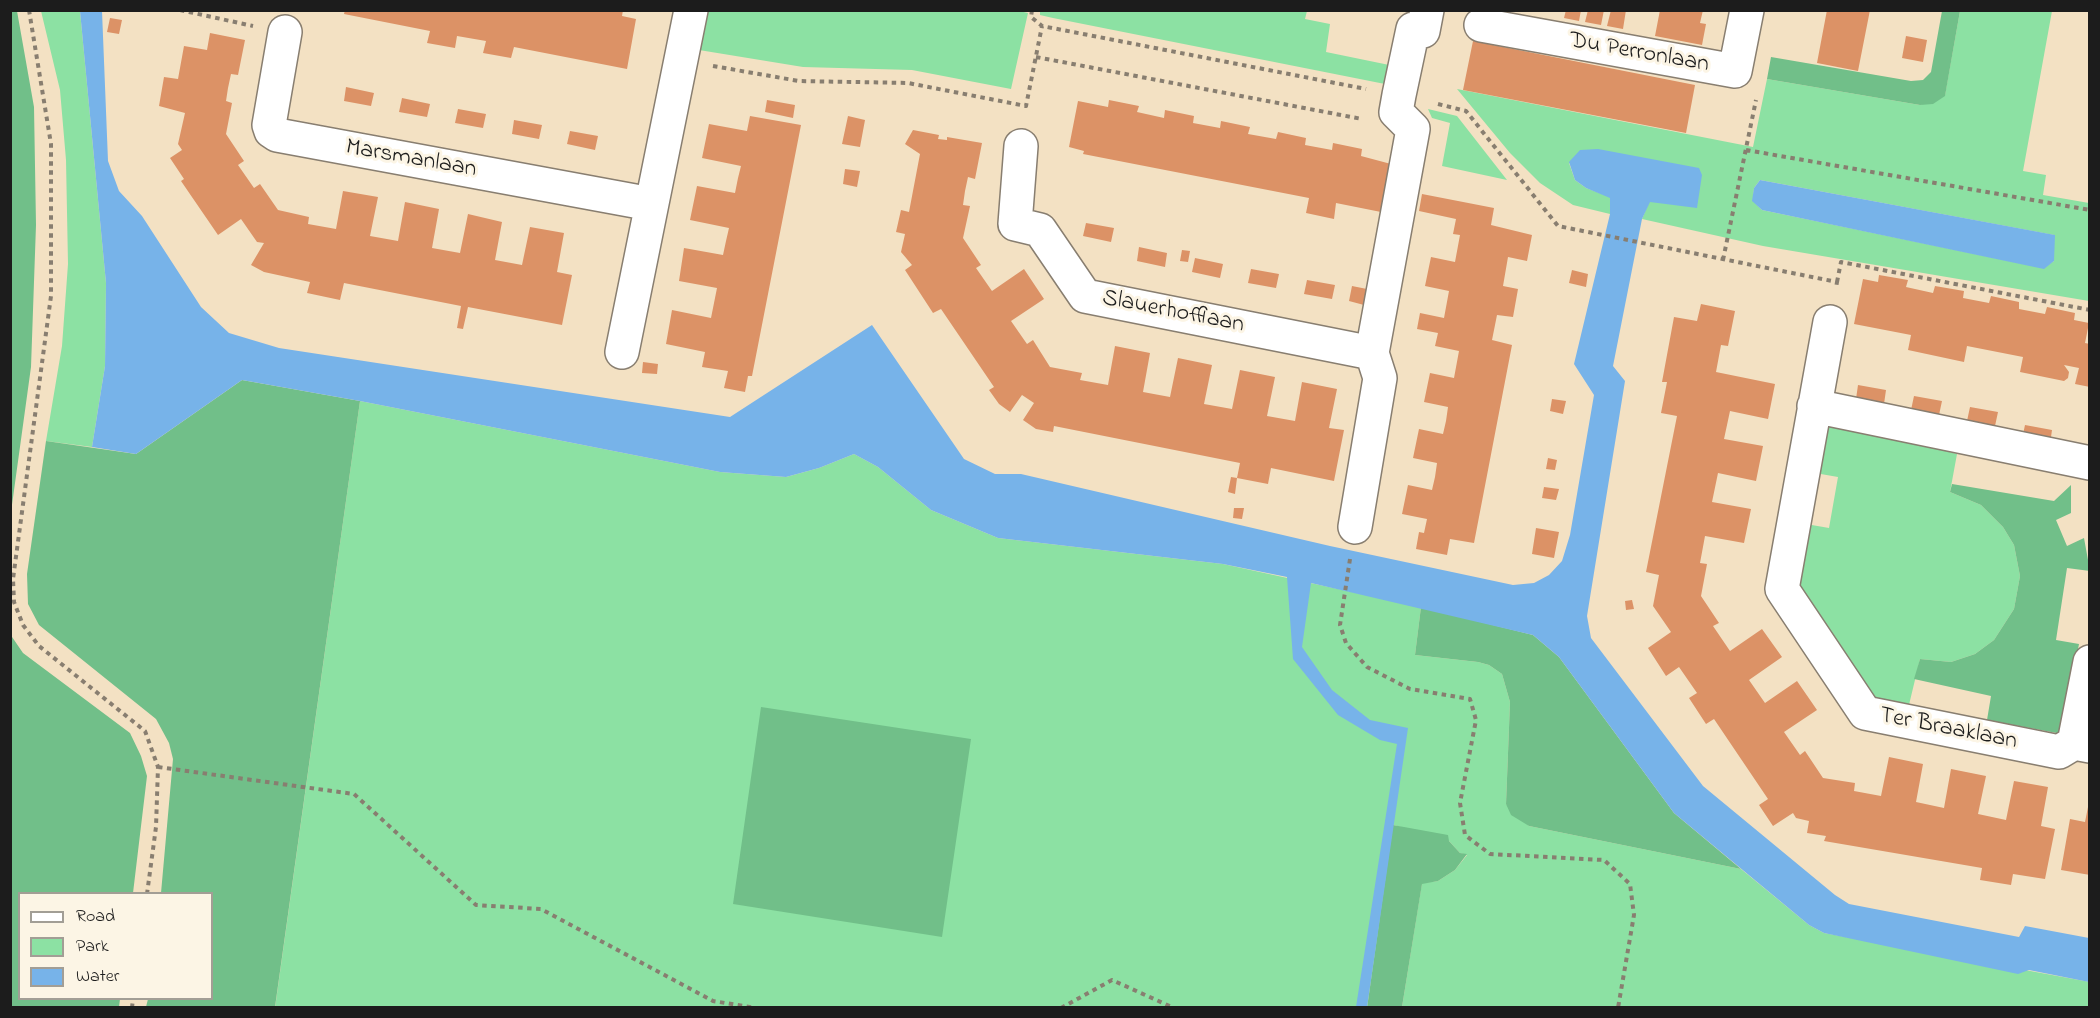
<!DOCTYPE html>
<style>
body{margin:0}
#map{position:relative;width:2100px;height:1018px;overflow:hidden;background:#f3e1c3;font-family:"Indie Flower",sans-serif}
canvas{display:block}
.frame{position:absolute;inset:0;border:12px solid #1c1c1c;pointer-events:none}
.legend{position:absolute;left:18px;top:892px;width:195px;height:108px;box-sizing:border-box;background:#fcf5e5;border:2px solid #a29e95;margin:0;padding:8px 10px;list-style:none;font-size:18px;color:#1c1c1c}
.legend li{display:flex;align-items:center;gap:12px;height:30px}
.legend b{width:30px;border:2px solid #a29e95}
</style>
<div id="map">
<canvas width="2100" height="1018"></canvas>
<div class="frame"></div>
<ul class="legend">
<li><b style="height:8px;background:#fff"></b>Road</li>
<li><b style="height:16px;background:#8ce1a3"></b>Park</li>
<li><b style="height:16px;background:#77b3e9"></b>Water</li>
</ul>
</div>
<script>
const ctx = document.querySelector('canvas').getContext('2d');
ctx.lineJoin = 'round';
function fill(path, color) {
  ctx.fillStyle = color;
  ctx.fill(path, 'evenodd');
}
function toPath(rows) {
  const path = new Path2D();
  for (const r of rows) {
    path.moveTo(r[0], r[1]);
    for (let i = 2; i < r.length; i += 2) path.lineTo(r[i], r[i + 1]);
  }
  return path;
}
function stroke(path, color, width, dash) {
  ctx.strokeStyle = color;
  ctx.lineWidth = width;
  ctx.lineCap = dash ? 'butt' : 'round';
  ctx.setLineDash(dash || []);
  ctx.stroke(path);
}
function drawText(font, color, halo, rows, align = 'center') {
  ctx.font = font + ' "Indie Flower",sans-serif';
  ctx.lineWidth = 6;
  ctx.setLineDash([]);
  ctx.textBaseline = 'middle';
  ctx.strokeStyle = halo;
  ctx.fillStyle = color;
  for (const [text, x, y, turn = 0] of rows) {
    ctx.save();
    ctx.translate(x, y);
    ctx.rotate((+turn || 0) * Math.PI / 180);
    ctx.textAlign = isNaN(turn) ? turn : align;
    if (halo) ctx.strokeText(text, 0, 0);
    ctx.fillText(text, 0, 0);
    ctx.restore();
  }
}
fill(toPath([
 [1015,10,1028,13,1011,89,912,70,803,67,699,50,706,11],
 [1040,10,1307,11,1305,19,1330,24,1326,52,1399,67,1395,86,1053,18,1040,15],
 [41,11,80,11,106,283,105,366,92,447,46,441,62,346,68,264,66,160,60,90],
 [1960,11,2052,11,2023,171,2046,175,2043,195,2089,203,2089,301,1763,246,1642,219,1649,202,1569,163,1575,180,1586,188,1610,197,1610,214,1573,205,1540,183,1510,153,1457,89,1753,147,1767,79,1920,105,1945,95],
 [1760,180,2054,235,2054,261,2043,268,1762,210,1753,201,1754,188],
 [1428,109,1457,116,1507,180,1442,166,1450,123,1432,118],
 [360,401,720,472,786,477,819,468,854,454,878,467,931,510,998,538,1223,564,1421,607,1415,655,1478,662,1489,665,1502,674,1510,702,1506,804,1529,826,1741,869,1809,925,1824,933,2090,982,2089,1008,1402,1007,1422,883,1438,881,1455,870,1467,855,1460,853,1449,841,1394,825,1367,1007,275,1008],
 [1825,420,1957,454,1950,492,1981,505,2003,527,2014,545,2020,576,2014,609,1994,640,1975,654,1951,662,1920,659,1908,709,1871,701,1794,585,1806,524,1829,528,1838,477,1815,473]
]), '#8ce1a3');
fill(toPath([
 [17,11,34,107,36,225,31,367,11,512,10,11],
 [1942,11,1960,11,1945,96,1933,104,1920,105,1767,79,1771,57,1911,81,1923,80,1931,72],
 [242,380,360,401,275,1007,146,1007,148,999,212,998,212,894,161,893,173,759,169,743,156,719,39,625,28,604,27,574,46,441,136,454],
 [1952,484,2054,501,2071,485,2071,513,2056,520,2067,546,2084,538,2090,571,2067,568,2056,640,2079,644,2062,734,1987,720,1991,696,1914,679,1920,659,1951,662,1975,654,1994,640,2014,609,2020,576,2014,545,2003,527,1981,505,1950,492],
 [1421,607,1533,635,1559,657,1674,813,1741,869,1529,826,1511,815,1506,804,1510,702,1502,674,1489,665,1478,662,1415,655],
 [10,634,23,653,130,733,141,756,147,776,133,893,20,894,20,998,120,999,119,1007,11,1007],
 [761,707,971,739,942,937,733,904],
 [1393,825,1448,835,1449,841,1460,853,1467,854,1455,870,1438,881,1422,884,1402,1007,1367,1008]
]), '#71bf89');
fill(toPath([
 [80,11,102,11,108,161,119,191,142,216,201,307,229,333,279,348,730,417,872,325,964,459,995,474,1021,474,1330,546,1513,585,1534,583,1549,575,1562,561,1570,535,1594,395,1574,364,1610,214,1610,198,1586,188,1575,180,1569,162,1580,150,1598,149,1699,168,1702,175,1697,208,1650,202,1642,219,1613,366,1625,381,1587,616,1591,638,1703,786,1835,895,1849,904,2019,937,2025,926,2089,938,2089,982,2029,970,2018,974,1824,933,1809,925,1674,813,1559,657,1533,635,1311,583,1302,647,1332,690,1370,720,1408,728,1367,1007,1356,1007,1397,744,1380,740,1338,715,1293,659,1287,577,1223,564,998,538,931,510,878,467,854,454,819,468,786,477,720,472,360,401,242,380,136,454,92,447,105,366,106,283],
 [1760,180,2055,235,2054,261,2044,269,1762,210,1752,201,1754,188]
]), '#77b3e9');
fill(toPath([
 [345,10,623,10,622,16,636,19,627,69,514,47,511,58,483,53,486,41,457,36,455,48,427,43,430,31,344,14],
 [1566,10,1581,10,1579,21,1564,18],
 [1588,10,1604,10,1601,25,1585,22],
 [1611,10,1626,10,1623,29,1607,26],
 [1660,10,1703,10,1700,23,1706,24,1702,45,1655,36],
 [1827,10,1870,10,1858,71,1817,63],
 [110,18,122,20,119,34,107,32],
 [210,33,245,40,238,75,231,74,228,88,226,101,232,103,226,134,244,161,238,165,254,188,260,184,278,210,309,217,308,224,336,229,343,191,378,197,370,236,398,241,405,202,439,209,432,248,460,253,468,214,502,222,495,260,522,265,530,227,564,233,557,272,572,275,562,325,468,307,463,329,457,328,461,306,344,283,340,300,307,293,310,282,264,272,251,265,264,243,257,242,241,219,218,235,181,181,184,179,170,158,182,150,178,144,185,113,159,106,164,77,178,79,184,46,207,50],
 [1906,36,1927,40,1923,62,1902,58],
 [1473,41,1695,85,1686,133,1463,90],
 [346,87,374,93,371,106,344,101],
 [402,98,430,104,427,117,399,112],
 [767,100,795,105,793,118,765,112],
 [1109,100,1139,106,1137,112,1164,118,1165,110,1194,116,1193,123,1220,128,1221,121,1250,127,1248,134,1276,139,1278,132,1306,138,1305,145,1332,150,1333,143,1362,149,1361,156,1391,164,1381,212,1336,203,1334,219,1306,213,1309,198,1083,154,1084,151,1069,147,1078,101,1108,107],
 [458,109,486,114,483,128,455,123],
 [750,116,801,125,752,376,748,376,745,392,724,388,728,371,702,367,705,352,666,344,672,310,711,318,717,288,679,281,684,248,723,255,726,241,729,228,690,220,697,186,735,193,738,178,741,166,702,158,709,124,747,131],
 [848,116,865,120,860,147,842,144],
 [514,120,542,125,539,139,512,134],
 [913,130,939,135,938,139,947,140,947,137,982,143,975,179,968,177,965,191,963,205,970,206,963,238,981,265,976,268,992,291,1024,269,1044,299,1011,321,1027,344,1033,340,1050,367,1082,373,1080,380,1108,385,1115,346,1150,353,1143,392,1170,397,1178,358,1212,365,1204,404,1232,409,1240,370,1275,377,1267,416,1295,421,1302,382,1337,389,1329,428,1344,430,1334,481,1271,468,1268,484,1237,478,1235,494,1228,492,1231,477,1237,478,1240,463,1054,426,1053,432,1036,429,1023,420,1034,403,1022,395,1010,412,999,404,989,390,994,387,941,309,933,313,905,270,912,265,901,252,905,234,896,232,901,210,909,212,920,154,905,144],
 [570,131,598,136,595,150,567,144],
 [845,169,860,171,857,187,843,184],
 [1422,194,1494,208,1491,225,1532,235,1527,261,1508,257,1503,286,1518,289,1513,317,1497,315,1492,340,1512,345,1474,543,1450,539,1447,555,1416,549,1419,532,1424,533,1427,519,1402,514,1408,485,1432,490,1435,477,1437,463,1413,458,1419,429,1443,434,1446,421,1448,407,1424,402,1430,373,1454,378,1459,351,1435,346,1438,333,1417,329,1420,313,1444,318,1449,291,1425,286,1431,257,1455,262,1460,235,1453,234,1456,219,1419,211],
 [1086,223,1114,228,1111,242,1083,236],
 [1139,247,1167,253,1165,267,1137,261],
 [1182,250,1190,251,1188,262,1180,261],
 [1195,258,1223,264,1220,278,1192,272],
 [1251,269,1279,274,1276,288,1248,283],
 [1572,270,1588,274,1586,287,1569,283],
 [1879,275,1908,280,1906,287,1933,293,1935,286,1964,291,1963,298,1989,303,1991,296,2019,302,2019,309,2045,314,2047,307,2075,313,2074,320,2089,323,2085,343,2090,344,2090,387,2075,384,2079,368,2064,365,2069,372,2068,378,2064,381,2020,372,2023,357,1967,346,1964,362,1908,350,1911,335,1854,324,1863,279,1878,282],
 [1307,280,1335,285,1332,299,1304,294],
 [1352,286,1367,289,1364,305,1349,301],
 [1701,304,1735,311,1728,346,1721,345,1716,372,1775,384,1768,419,1730,411,1724,439,1763,446,1756,481,1718,473,1712,502,1751,509,1744,543,1705,536,1700,563,1707,564,1701,596,1719,623,1713,626,1730,651,1762,629,1782,657,1749,680,1765,703,1797,681,1817,710,1784,732,1800,755,1805,751,1823,778,1855,783,1854,791,1881,796,1889,757,1923,764,1916,802,1944,808,1951,769,1986,776,1978,814,2006,820,2014,781,2048,787,2041,826,2055,829,2045,879,2013,874,2011,885,1980,880,1982,868,1824,841,1826,836,1807,833,1809,821,1796,818,1793,813,1773,826,1759,805,1768,799,1714,719,1706,724,1689,698,1697,693,1679,667,1666,676,1648,648,1671,632,1653,606,1659,575,1646,572,1677,416,1661,413,1667,382,1662,382,1674,317,1697,321],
 [643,362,658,364,657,374,642,373],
 [1858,385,1886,390,1884,404,1856,399],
 [1914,396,1942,401,1939,415,1911,410],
 [1552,399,1566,401,1563,414,1550,411],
 [1970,407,1998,412,1995,426,1967,421],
 [2025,425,2052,430,2050,444,2022,439],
 [1548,458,1557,460,1555,470,1546,469],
 [1544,487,1559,489,1556,500,1542,498],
 [1234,508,1244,508,1242,519,1233,518],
 [1536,528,1559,532,1554,558,1532,554],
 [1632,600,1634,609,1626,610,1625,601],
 [2088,807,2090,875,2061,870,2070,819,2085,822]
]), '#dc9266');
const minor = toPath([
 [1481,25,1735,71,1747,10],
 [285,32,269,125,271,131,277,135,651,204],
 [1021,146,1015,224,1040,230,1085,296,1372,353],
 [1830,322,1782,589,1865,713,2059,752,2074,743,2090,746],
 [622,352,691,10],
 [1814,406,2090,463],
 [1355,527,1380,378,1372,353,1413,129,1396,112,1399,95,1413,29,1423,31,1427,10],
 [2074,743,2090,662]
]);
stroke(minor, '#887e70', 36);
stroke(toPath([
 [29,10,51,144,51,296,13,579,14,602,23,625,39,646,145,731,158,767,156,827,147,894],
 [180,10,253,26],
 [1032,10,1031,17,1042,26,1366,89],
 [1036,57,1362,119],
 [713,66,799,81,908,83,1026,106,1042,26],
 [1438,104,1466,111,1558,226,1837,282,1836,288],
 [1746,150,2090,210],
 [1723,260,1756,100],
 [1837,282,1841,262,2090,310],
 [1350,559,1340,625,1346,643,1367,667,1410,689,1470,699,1476,720,1460,803,1465,835,1490,854,1604,860,1630,884,1634,915,1618,1008],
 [158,767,354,794,476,905,541,909,713,1001,756,1008],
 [132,1008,133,998],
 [1061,1008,1112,980,1174,1008]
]), '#887e70', 4, [4.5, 4.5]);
stroke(minor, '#fff', 33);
drawText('24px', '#1c1c1c', '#fcf5e5', [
 ["Du Perronlaan",1639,54,10],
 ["Marsmanlaan",411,160,10],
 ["Slauerhofflaan",1173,313,11],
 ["Ter Braaklaan",1948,730,11]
]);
</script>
